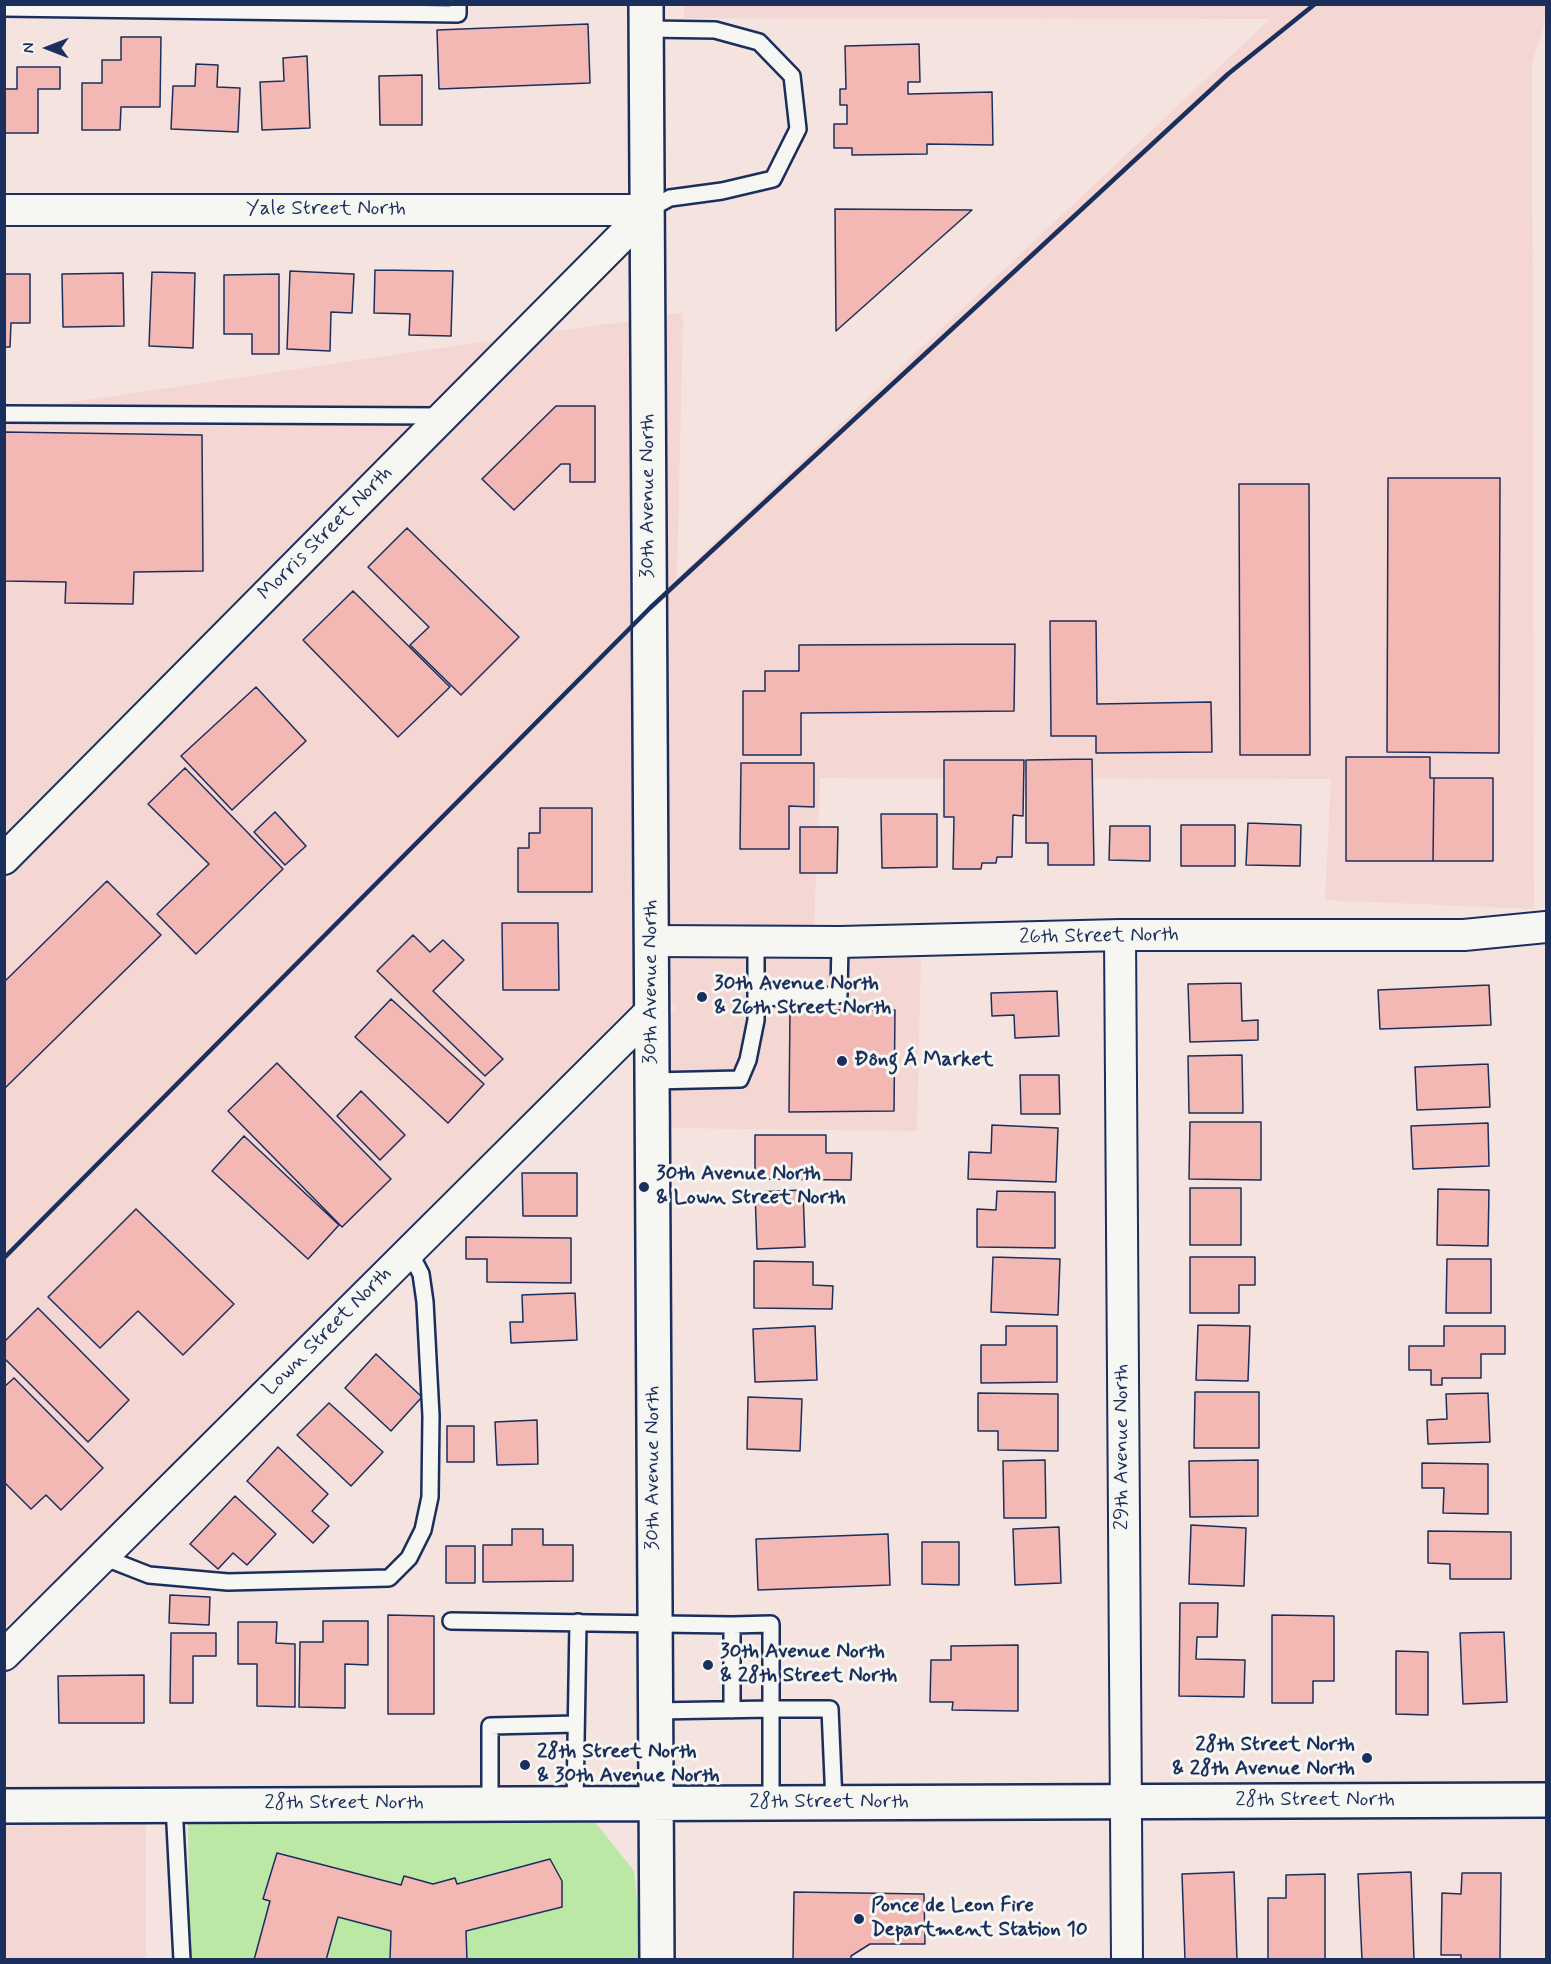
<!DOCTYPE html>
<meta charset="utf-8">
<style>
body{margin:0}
#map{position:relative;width:1551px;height:1964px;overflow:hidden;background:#f5e3df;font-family:Mynerve,sans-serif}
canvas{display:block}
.frame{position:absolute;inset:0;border:6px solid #1b2f5e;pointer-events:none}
.north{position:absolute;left:18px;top:18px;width:60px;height:60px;-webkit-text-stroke:4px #f6f6f2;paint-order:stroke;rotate:270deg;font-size:16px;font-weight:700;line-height:24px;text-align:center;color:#1b2f5e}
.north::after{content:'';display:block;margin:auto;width:21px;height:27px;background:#1b2f5e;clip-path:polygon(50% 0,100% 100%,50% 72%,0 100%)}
</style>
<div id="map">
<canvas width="1551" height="1964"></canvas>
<div class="frame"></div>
<div class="north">N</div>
</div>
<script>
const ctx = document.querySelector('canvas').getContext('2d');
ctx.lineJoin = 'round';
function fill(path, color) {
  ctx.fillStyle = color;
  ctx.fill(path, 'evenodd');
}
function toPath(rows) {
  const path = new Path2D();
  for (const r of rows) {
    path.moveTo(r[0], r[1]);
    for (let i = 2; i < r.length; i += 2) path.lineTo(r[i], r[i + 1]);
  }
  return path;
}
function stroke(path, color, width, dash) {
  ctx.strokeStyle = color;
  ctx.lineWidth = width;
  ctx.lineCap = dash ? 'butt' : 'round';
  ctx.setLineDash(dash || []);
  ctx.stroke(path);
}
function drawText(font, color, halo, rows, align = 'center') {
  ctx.font = font + ' Mynerve,sans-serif';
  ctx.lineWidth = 6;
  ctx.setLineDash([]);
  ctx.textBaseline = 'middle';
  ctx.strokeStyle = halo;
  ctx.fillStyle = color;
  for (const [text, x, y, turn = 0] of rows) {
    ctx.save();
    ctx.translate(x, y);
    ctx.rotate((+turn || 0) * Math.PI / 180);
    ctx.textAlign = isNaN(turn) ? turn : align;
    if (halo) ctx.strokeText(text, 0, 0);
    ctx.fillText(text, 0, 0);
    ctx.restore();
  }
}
fill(toPath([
 [684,5,1546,5,1544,26,1532,63,1534,909,1325,900,1331,779,820,778,814,927,669,926,665,315,683,313,677,578,1270,19,684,18],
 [631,321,634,1004,42,1595,5,1627,5,882,549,332],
 [495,340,431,406,5,836,5,412],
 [921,955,917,1131,670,1128,669,1015,676,1008,669,1003,669,956],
 [146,1820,146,1959,5,1959,4,1821]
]), '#f4d6d2');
fill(toPath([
 [188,1817,595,1822,634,1871,639,1917,640,1959,190,1959]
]), '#bbe8a5');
const building = toPath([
 [588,24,590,83,439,89,437,30,588,24],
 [121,37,161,37,160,107,121,107,120,130,82,130,82,83,102,83,102,60,121,60,121,37],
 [919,44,920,82,908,82,908,94,992,92,993,145,927,144,927,154,852,155,852,148,834,148,834,124,847,124,847,105,840,105,840,89,846,89,845,46,919,44],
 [307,56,310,128,262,130,260,82,284,81,283,58,307,56],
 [196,64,218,65,217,87,240,88,238,132,171,129,173,86,195,86,196,64],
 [17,67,60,67,60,89,38,89,38,133,4,133,4,89,17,89,17,67],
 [422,75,422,125,380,125,379,76,422,75],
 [835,209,972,210,836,331,835,209],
 [375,270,453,271,451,336,409,335,410,314,374,313,375,270],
 [290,271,354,274,352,313,331,312,330,351,287,349,290,271],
 [152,272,195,273,193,348,149,346,152,272],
 [123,273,124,326,63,327,62,274,123,273],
 [4,274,30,274,30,323,11,323,10,347,4,347,4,274],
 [279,274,279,354,252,354,252,334,224,334,224,275,279,274],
 [556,406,595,406,595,482,570,482,570,464,561,464,514,510,482,479,556,406],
 [4,432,202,435,203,571,134,572,133,604,65,603,66,582,4,581,4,432],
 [1388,478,1500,478,1499,753,1387,752,1388,478],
 [1239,484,1309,484,1310,755,1240,755,1239,484],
 [407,528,519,637,461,695,410,645,429,627,368,567,407,528],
 [353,591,450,687,398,737,303,640,353,591],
 [1050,621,1096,621,1097,704,1211,702,1212,752,1096,753,1096,736,1051,736,1050,621],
 [1015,644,1014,711,801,713,801,755,743,755,743,691,765,691,765,671,799,671,799,645,1015,644],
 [256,687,306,741,232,810,181,756,256,687],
 [1346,757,1430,757,1430,778,1434,778,1433,861,1346,861,1346,757],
 [1092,759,1094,865,1048,865,1048,843,1026,843,1026,760,1092,759],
 [944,760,1024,760,1023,816,1013,815,1012,857,997,857,996,863,982,863,981,869,953,869,954,817,944,817,944,760],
 [741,763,814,763,814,807,789,806,789,849,740,849,741,763],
 [185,768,283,869,196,954,157,914,209,864,148,804,185,768],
 [1434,778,1493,778,1493,861,1433,861,1434,778],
 [540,808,592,808,592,892,518,892,518,848,529,848,529,833,540,833,540,808],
 [275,812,306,846,285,865,254,832,275,812],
 [881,814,937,814,937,867,882,868,881,814],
 [1248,823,1301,825,1300,866,1246,865,1248,823],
 [1181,825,1235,825,1235,866,1181,866,1181,825],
 [1110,826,1150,826,1150,861,1109,860,1110,826],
 [800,827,838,827,837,873,800,873,800,827],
 [107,881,161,935,4,1089,4,982,107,881],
 [502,923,558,923,559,990,503,990,502,923],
 [413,935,430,952,443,940,464,960,433,991,503,1059,485,1076,377,971,413,935],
 [1241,983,1242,1021,1258,1020,1258,1040,1190,1042,1188,984,1241,983],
 [1489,985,1491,1025,1380,1029,1378,990,1489,985],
 [1057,991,1059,1036,1015,1038,1014,1015,992,1016,991,993,1057,991],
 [391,999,484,1084,448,1123,355,1037,391,999],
 [790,1010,895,1010,894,1111,789,1112,790,1010],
 [1242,1055,1243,1113,1189,1113,1188,1056,1242,1055],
 [277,1063,391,1179,342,1227,228,1111,277,1063],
 [1488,1064,1490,1107,1417,1110,1415,1067,1488,1064],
 [1020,1075,1059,1075,1060,1114,1021,1114,1020,1075],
 [361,1091,405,1135,380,1160,337,1116,361,1091],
 [1190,1122,1261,1122,1261,1180,1189,1179,1190,1122],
 [1488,1123,1489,1166,1413,1169,1411,1126,1488,1123],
 [992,1125,1058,1128,1056,1182,968,1179,969,1152,991,1153,992,1125],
 [755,1135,826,1135,826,1153,852,1153,851,1180,755,1179,755,1135],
 [244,1136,339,1225,308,1259,212,1171,244,1136],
 [522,1173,577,1173,577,1216,523,1216,522,1173],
 [1190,1188,1241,1188,1241,1245,1190,1245,1190,1188],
 [1438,1189,1489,1190,1488,1246,1437,1245,1438,1189],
 [803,1190,805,1247,757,1249,755,1192,803,1190],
 [997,1191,1055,1192,1055,1248,977,1247,977,1209,996,1210,997,1191],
 [136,1209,234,1304,183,1355,138,1311,100,1348,48,1297,136,1209],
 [466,1237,571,1238,571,1283,487,1282,487,1259,466,1259,466,1237],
 [993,1257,1060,1259,1058,1315,991,1312,993,1257],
 [1190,1257,1255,1257,1255,1285,1239,1285,1239,1313,1190,1313,1190,1257],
 [1447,1259,1491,1259,1491,1313,1446,1313,1447,1259],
 [754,1261,813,1262,813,1285,833,1286,832,1309,754,1308,754,1261],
 [575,1293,577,1340,511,1343,510,1322,523,1322,522,1295,575,1293],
 [38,1308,129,1400,88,1442,4,1358,4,1342,38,1308],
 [1198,1325,1250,1326,1248,1381,1196,1380,1198,1325],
 [815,1326,817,1380,755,1382,753,1329,815,1326],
 [1006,1326,1057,1326,1057,1382,981,1383,981,1345,1006,1345,1006,1326],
 [1444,1326,1505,1326,1505,1354,1481,1354,1481,1378,1442,1378,1442,1385,1431,1385,1431,1370,1409,1370,1409,1346,1444,1346,1444,1326],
 [376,1354,422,1397,391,1431,345,1388,376,1354],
 [14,1378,103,1468,61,1510,46,1495,31,1509,4,1482,4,1387,14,1378],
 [1195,1392,1259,1392,1259,1448,1194,1448,1195,1392],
 [978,1393,1058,1394,1058,1451,998,1450,998,1431,978,1431,978,1393],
 [1488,1393,1490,1442,1428,1444,1427,1420,1447,1419,1446,1394,1488,1393],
 [748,1397,802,1399,800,1451,747,1449,748,1397],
 [329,1403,383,1452,351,1486,297,1435,329,1403],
 [537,1420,538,1464,497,1465,495,1422,537,1420],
 [447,1426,474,1426,474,1462,447,1462,447,1426],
 [278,1447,328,1494,312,1511,329,1526,313,1543,247,1481,278,1447],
 [1045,1460,1046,1518,1004,1518,1003,1461,1045,1460],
 [1258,1460,1258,1516,1190,1517,1189,1461,1258,1460],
 [1422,1463,1488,1464,1488,1514,1443,1513,1444,1488,1422,1488,1422,1463],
 [235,1496,276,1534,247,1565,233,1553,218,1569,190,1544,235,1496],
 [1191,1525,1246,1528,1244,1586,1189,1584,1191,1525],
 [1059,1527,1061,1583,1015,1585,1013,1529,1059,1527],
 [512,1529,543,1529,543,1545,573,1545,573,1581,483,1582,483,1545,512,1545,512,1529],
 [1428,1531,1511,1532,1511,1579,1450,1579,1450,1564,1428,1563,1428,1531],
 [888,1534,890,1585,758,1590,756,1539,888,1534],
 [922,1542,959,1542,959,1585,922,1584,922,1542],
 [446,1546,475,1546,475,1583,446,1583,446,1546],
 [170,1595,210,1597,209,1625,169,1623,170,1595],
 [1180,1603,1218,1603,1217,1637,1197,1637,1196,1659,1245,1660,1244,1697,1179,1696,1180,1603],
 [388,1615,434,1616,434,1714,388,1714,388,1615],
 [1272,1615,1334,1616,1334,1681,1313,1681,1313,1703,1272,1703,1272,1615],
 [323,1621,368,1621,368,1665,345,1664,345,1708,299,1707,300,1642,323,1642,323,1621],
 [238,1622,277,1622,276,1643,295,1644,295,1707,257,1706,257,1664,238,1664,238,1622],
 [1504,1632,1507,1702,1463,1704,1460,1633,1504,1632],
 [171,1633,216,1633,216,1656,193,1656,193,1703,170,1703,171,1633],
 [1018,1645,1018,1711,952,1710,953,1702,930,1702,931,1660,951,1660,951,1646,1018,1645],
 [1396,1651,1428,1652,1428,1715,1396,1714,1396,1651],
 [144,1675,144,1723,59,1723,58,1676,144,1675],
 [277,1853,401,1885,404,1876,433,1884,455,1878,457,1884,550,1859,562,1881,562,1907,466,1931,467,1960,390,1960,391,1931,338,1917,326,1960,254,1960,270,1901,263,1899,277,1853],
 [1234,1872,1237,1960,1185,1960,1182,1874,1234,1872],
 [1411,1872,1414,1960,1362,1960,1358,1874,1411,1872],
 [1462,1873,1501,1873,1500,1960,1461,1960,1461,1955,1441,1955,1442,1893,1461,1894,1462,1873],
 [1325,1874,1325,1960,1268,1960,1268,1898,1286,1898,1286,1875,1325,1874],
 [794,1892,924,1894,925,1944,870,1944,851,1956,851,1960,793,1960,794,1892]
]);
fill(building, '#f3b7b4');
stroke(building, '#1b2f5e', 1.5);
const service = toPath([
 [4,8,458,14,458,4],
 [647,29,715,30,759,42,792,76,798,129,773,179,722,191,670,198,648,210],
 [4,414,442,416],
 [757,998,839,995,840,942],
 [652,1081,740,1079,748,1060,756,1020,756,942],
 [103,1557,149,1575,228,1582,389,1578,409,1558,423,1530,430,1497,431,1416,425,1302,421,1274,409,1251],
 [451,1621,732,1625,732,1710],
 [655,1711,771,1709,771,1624,732,1625],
 [575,1803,578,1622],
 [771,1803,771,1709,830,1709,834,1802],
 [490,1804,490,1726,576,1724],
 [174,1805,182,1960]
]);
const minor = toPath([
 [4,210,648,210],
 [4,859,648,210],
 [1120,935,1127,1960],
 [652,941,840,942,1120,935,1464,935,1546,927],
 [4,1655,652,1010]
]);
const tertiary = toPath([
 [646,4,657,1960],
 [4,1806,1546,1800]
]);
stroke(service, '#1b2f5e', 20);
stroke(minor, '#1b2f5e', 34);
stroke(tertiary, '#1b2f5e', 38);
stroke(service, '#f6f6f2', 15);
stroke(minor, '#f6f6f2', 30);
stroke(tertiary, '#f6f6f2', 33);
stroke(toPath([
 [4,1258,650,608,1228,74,1315,4]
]), '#1b2f5e', 4.5);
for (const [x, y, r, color] of [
 [702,997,6,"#1b2f5e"],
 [842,1061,6,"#1b2f5e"],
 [644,1187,6,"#1b2f5e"],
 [708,1665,6,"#1b2f5e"],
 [1367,1758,6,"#1b2f5e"],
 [525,1765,6,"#1b2f5e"],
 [859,1919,6,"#1b2f5e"]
]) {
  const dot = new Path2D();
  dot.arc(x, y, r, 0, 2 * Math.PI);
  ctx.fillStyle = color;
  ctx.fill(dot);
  stroke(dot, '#f6f6f2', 2);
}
drawText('21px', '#1b2f5e', '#f6f6f2', [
 ["Yale Street North",326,210],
 ["30th Avenue North",649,496,-90],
 ["Morris Street North",326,534,-45],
 ["26th Street North",1099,937,-1],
 ["30th Avenue North",652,982,-90],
 ["Lown Street North",328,1332,-45],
 ["29th Avenue North",1123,1447,-90],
 ["30th Avenue North",654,1468,-90],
 ["28th Street North",1315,1801],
 ["28th Street North",829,1803],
 ["28th Street North",344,1804]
]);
drawText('bold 21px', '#1b2f5e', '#f6f6f2', [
 ["30th Avenue North",714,985],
 ["& 26th Street North",714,1009],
 ["Đông Á Market",854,1061],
 ["30th Avenue North",656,1175],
 ["& Lown Street North",656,1199],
 ["30th Avenue North",720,1653],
 ["& 28th Street North",720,1677],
 ["28th Street North",1355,1746,"right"],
 ["& 28th Avenue North",1355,1770,"right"],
 ["28th Street North",537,1753],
 ["& 30th Avenue North",537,1777],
 ["Ponce de Leon Fire",871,1907],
 ["Department Station 10",871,1931]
], 'left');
</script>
